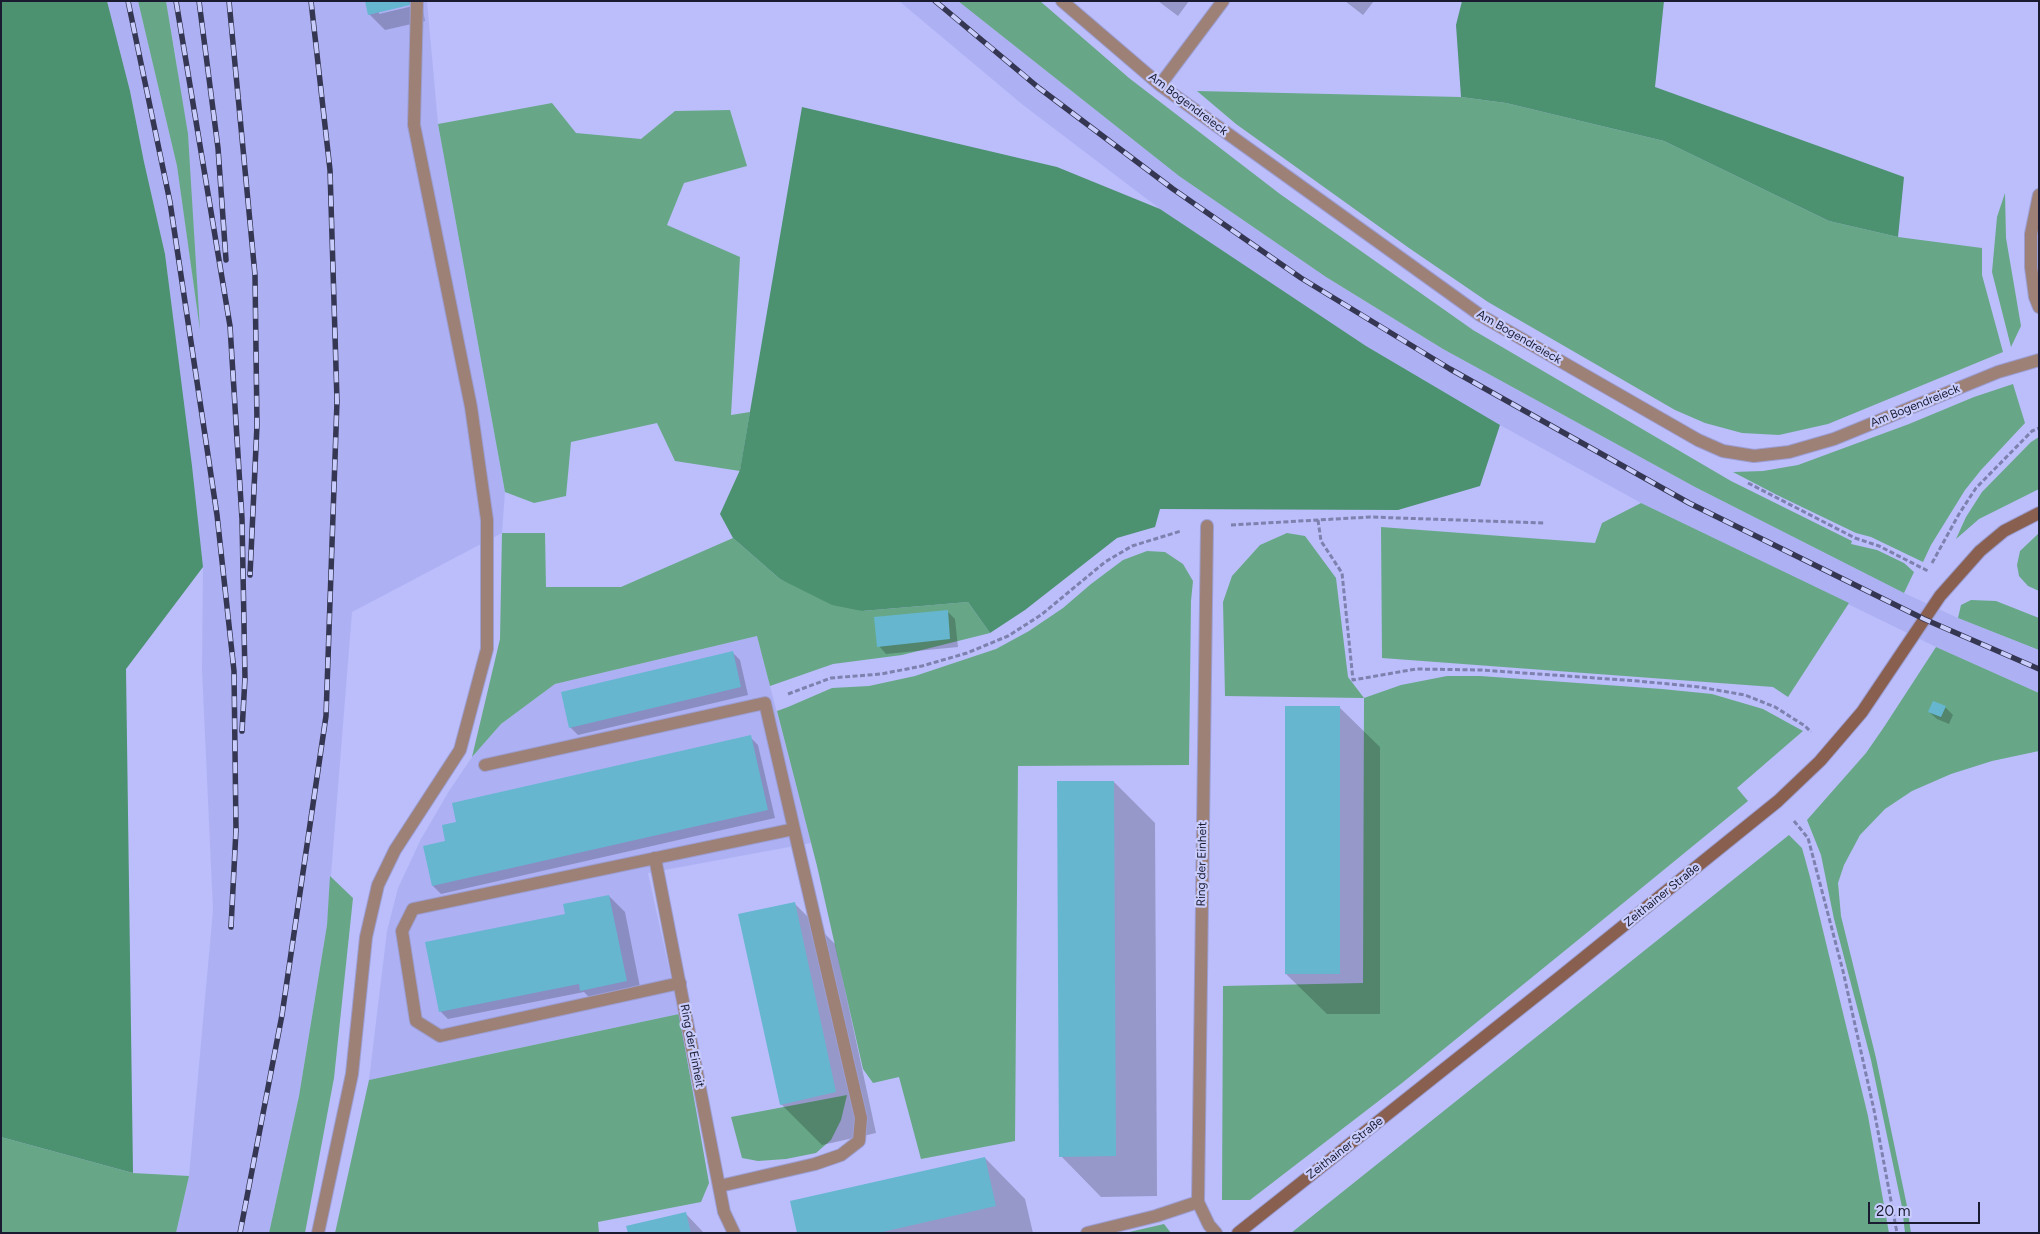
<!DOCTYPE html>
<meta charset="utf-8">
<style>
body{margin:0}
#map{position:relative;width:2040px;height:1234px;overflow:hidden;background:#bbbefb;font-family:Figtree,sans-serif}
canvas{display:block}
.frame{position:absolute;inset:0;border:2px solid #1a1a30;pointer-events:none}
.scale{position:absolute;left:1868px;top:1202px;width:112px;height:22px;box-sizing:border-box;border:2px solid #1a1a30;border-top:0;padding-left:6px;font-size:15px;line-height:18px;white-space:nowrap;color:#1a1a30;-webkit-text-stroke:4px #c9cdfe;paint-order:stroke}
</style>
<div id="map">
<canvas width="2040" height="1234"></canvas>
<div class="frame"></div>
<div class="scale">20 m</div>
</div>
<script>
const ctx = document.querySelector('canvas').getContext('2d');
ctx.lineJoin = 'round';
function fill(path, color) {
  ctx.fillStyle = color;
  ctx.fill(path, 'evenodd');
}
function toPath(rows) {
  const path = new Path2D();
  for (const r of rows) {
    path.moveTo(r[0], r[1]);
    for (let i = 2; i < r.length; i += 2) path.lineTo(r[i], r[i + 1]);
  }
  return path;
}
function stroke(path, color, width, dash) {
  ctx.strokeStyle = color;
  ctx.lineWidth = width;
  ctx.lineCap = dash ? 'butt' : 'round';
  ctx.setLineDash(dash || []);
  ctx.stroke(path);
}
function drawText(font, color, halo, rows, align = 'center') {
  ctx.font = font + ' Figtree,sans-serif';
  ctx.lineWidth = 4.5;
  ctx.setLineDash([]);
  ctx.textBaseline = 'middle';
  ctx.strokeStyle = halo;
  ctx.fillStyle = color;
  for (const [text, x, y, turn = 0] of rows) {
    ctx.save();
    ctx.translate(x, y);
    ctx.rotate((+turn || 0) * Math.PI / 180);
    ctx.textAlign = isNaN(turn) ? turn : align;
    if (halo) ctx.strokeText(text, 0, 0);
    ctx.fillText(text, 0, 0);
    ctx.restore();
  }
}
fill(toPath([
 [107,1,138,1,177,166,199,321,177,66,166,1,427,1,438,124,505,492,502,533,352,612,327,925,299,1096,269,1233,176,1233,189,1176,213,910,202,669,203,567,165,254,144,162,130,91],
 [899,1,958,1,1179,176,1326,277,1443,349,1695,487,1904,593,1958,618,2039,650,2039,693,1936,647,1641,503,1500,425,1366,346,1160,209,1023,105],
 [757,636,811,843,648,873,679,1014,369,1080,387,931,398,888,421,839,449,791,472,757,501,724,555,684]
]), '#adb1f3');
fill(toPath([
 [138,1,166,1,188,134,200,330,177,166],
 [958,1,1040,1,1129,78,1280,194,1473,330,1731,481,1852,541,1851,544,1877,550,1904,563,1914,572,1904,593,1695,487,1443,349,1326,277,1179,176],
 [1197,91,1461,97,1506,103,1664,141,1829,221,1898,237,1982,248,1982,275,2003,352,1828,424,1779,435,1742,433,1705,423,1675,410,1488,302,1409,248,1236,124],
 [552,103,576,133,641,139,675,111,730,110,747,166,684,183,667,225,740,257,731,415,750,412,740,471,675,461,657,423,571,442,566,496,534,503,505,492,438,124],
 [2005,193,2006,238,2021,326,2011,347,1992,272,1997,217],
 [2013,384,2025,423,1981,470,1965,490,1931,545,1923,562,1871,537,1856,533,1777,495,1733,472,1763,471,1798,465,1909,424,1974,397],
 [2039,437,2039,489,1979,519,1956,539,1966,517,1982,492,2031,442],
 [1641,503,1849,603,1788,697,1773,687,1382,658,1381,527,1595,543,1602,523],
 [502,533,545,533,546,587,621,587,733,538,780,579,862,611,968,602,990,633,902,655,833,664,770,686,757,636,555,684,501,724,472,757,500,639],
 [1287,533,1305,536,1336,578,1348,677,1364,698,1401,685,1447,676,1480,676,1662,689,1712,694,1763,709,1803,731,1737,788,1748,801,1589,931,1402,1083,1250,1200,1222,1200,1223,986,1363,983,1364,698,1225,696,1223,602,1232,576,1260,545],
 [2039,533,2039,591,2028,586,2019,576,2017,565,2020,551],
 [1147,551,1165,552,1183,564,1193,581,1191,601,1189,765,1018,766,1015,1141,921,1159,899,1077,873,1083,863,1069,817,866,777,711,788,707,832,688,869,686,915,676,996,649,1029,631,1063,608,1091,584,1123,560],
 [1971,600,1996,601,2039,618,2039,650,1958,618,1961,605],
 [1936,647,2039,693,2039,751,1992,761,1951,774,1912,791,1885,809,1860,835,1844,865,1838,883,1841,916,1876,1058,1907,1206,1911,1233,1905,1233,1902,1207,1871,1060,1834,919,1821,855,1807,820,1866,753,1884,727],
 [1789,835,1802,848,1810,877,1868,1116,1889,1233,1291,1233],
 [330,876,353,898,334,1078,305,1233,269,1233,299,1096,327,925],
 [679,1014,709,1183,701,1202,598,1222,599,1233,335,1233,369,1080],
 [847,1095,841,1120,831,1140,816,1153,786,1159,758,1161,742,1158,731,1117],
 [1,1137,133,1173,189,1176,176,1233,1,1233],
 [1164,1224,1171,1233,1125,1233]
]), '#67a787');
fill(toPath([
 [1,1,107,1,130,91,144,162,165,254,192,466,203,567,126,669,133,1173,1,1137],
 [1462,1,1664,1,1655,87,1904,177,1898,237,1829,221,1664,141,1506,103,1461,97,1456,25],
 [802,107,1057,167,1160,209,1366,346,1500,425,1480,486,1398,510,1160,509,1155,527,1117,538,1025,610,990,633,968,602,862,611,832,605,780,579,733,538,720,514,740,470]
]), '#4c9170');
fill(toPath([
 [366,1,421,1,425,21,385,30,369,14],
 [416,3,417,5,379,14,379,11],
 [1158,1,1189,1,1178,16],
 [1345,1,1374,1,1363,15],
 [947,611,955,619,958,647,886,654,879,646],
 [732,652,740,660,748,695,578,735,570,727],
 [1339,707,1380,747,1380,1014,1327,1014,1286,974],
 [1945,707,1953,715,1949,724,1937,719,1929,712],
 [750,737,758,745,775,818,441,894,433,886,425,847,447,842],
 [1114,782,1155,823,1157,1196,1101,1197,1061,1156],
 [609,896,625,912,642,997,598,1006,584,992,448,1019,441,1012,426,943,567,918],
 [794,903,835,944,876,1133,822,1145,781,1104],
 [985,1158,1025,1199,1033,1233,798,1233],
 [686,1214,704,1233,629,1233]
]), '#0003');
fill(toPath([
 [365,1,409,1,410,5,368,15],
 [948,610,950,639,877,647,874,617],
 [733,651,741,687,569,728,561,692],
 [1933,701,1946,706,1941,717,1928,712],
 [1285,706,1340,706,1340,974,1285,974],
 [751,735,768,810,432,886,423,846,445,841,442,825,456,822,452,803],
 [1057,781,1114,781,1116,1156,1059,1157],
 [609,895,627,981,580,991,579,984,439,1012,425,942,565,914,563,904],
 [795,902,836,1092,780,1105,738,914],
 [985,1157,996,1206,878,1233,797,1233,790,1201],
 [686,1212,691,1233,628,1233,626,1226]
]), '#66b6d0');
const lane = toPath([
 [485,765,765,703,794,829,413,909,402,931,416,1021,440,1036,680,983],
 [720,1186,815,1164,841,1155,859,1141,861,1118,794,829],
 [318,1233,352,1074,366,937,378,885,395,850,460,750,487,649,487,520,471,407,414,125,417,1]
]);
const street = toPath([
 [1062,1,1160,85,1480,315,1698,440,1723,451,1754,456,1789,452,1834,439,1998,372,2039,360],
 [1160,85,1223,1],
 [2039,195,2031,234,2031,267,2035,297,2039,307],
 [1207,526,1198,1202,1209,1225,1216,1233],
 [655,858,724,1212,734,1233],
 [1087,1233,1156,1216,1198,1202]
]);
const secondary = toPath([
 [1238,1233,1560,977,1778,801,1820,761,1862,712,1940,596,1980,551,2004,531,2039,513]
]);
stroke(lane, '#9b9dd2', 14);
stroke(street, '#9b9dd2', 14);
stroke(secondary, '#9b9dd2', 14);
stroke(toPath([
 [1748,483,1855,538,1879,546,1928,571],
 [1318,520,1321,541,1342,573,1353,680,1416,669,1481,670,1638,681,1699,687,1745,695,1775,707,1805,726,1811,732],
 [1231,525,1370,517,1545,523],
 [1932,563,1959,514,1976,488,2032,431,2039,428],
 [788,694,831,678,881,674,922,666,967,653,1008,636,1041,615,1105,562,1132,546,1181,531],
 [1794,821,1808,838,1843,971,1874,1110,1897,1233]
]), '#7e80ae', 3, [5, 2.5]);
stroke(lane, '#9e8176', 12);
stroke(street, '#9e8176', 12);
stroke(secondary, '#896050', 12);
const rail = toPath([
 [128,1,170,202,217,515,234,671,236,830,231,927],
 [176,1,230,326,242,519,245,678,242,731],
 [199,1,218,148,226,260],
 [229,1,255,275,257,425,250,575],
 [935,1,1039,88,1173,189,1301,278,1450,369,1689,503,1924,619,2039,669],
 [240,1233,282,1015,326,716,337,401,330,170,311,1]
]);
stroke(rail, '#353652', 5.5);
stroke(rail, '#c9cdfe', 4, [11]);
drawText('12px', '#1a1a30', '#c9cdfe', [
 ["Am Bogendreieck",1188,104,37],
 ["Am Bogendreieck",1519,337,30],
 ["Am Bogendreieck",1915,406,-22],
 ["Ring der Einheit",1202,864,-89],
 ["Zeithainer Straße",1662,895,-39],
 ["Ring der Einheit",692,1046,79],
 ["Zeithainer Straße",1345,1148,-38]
]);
</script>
